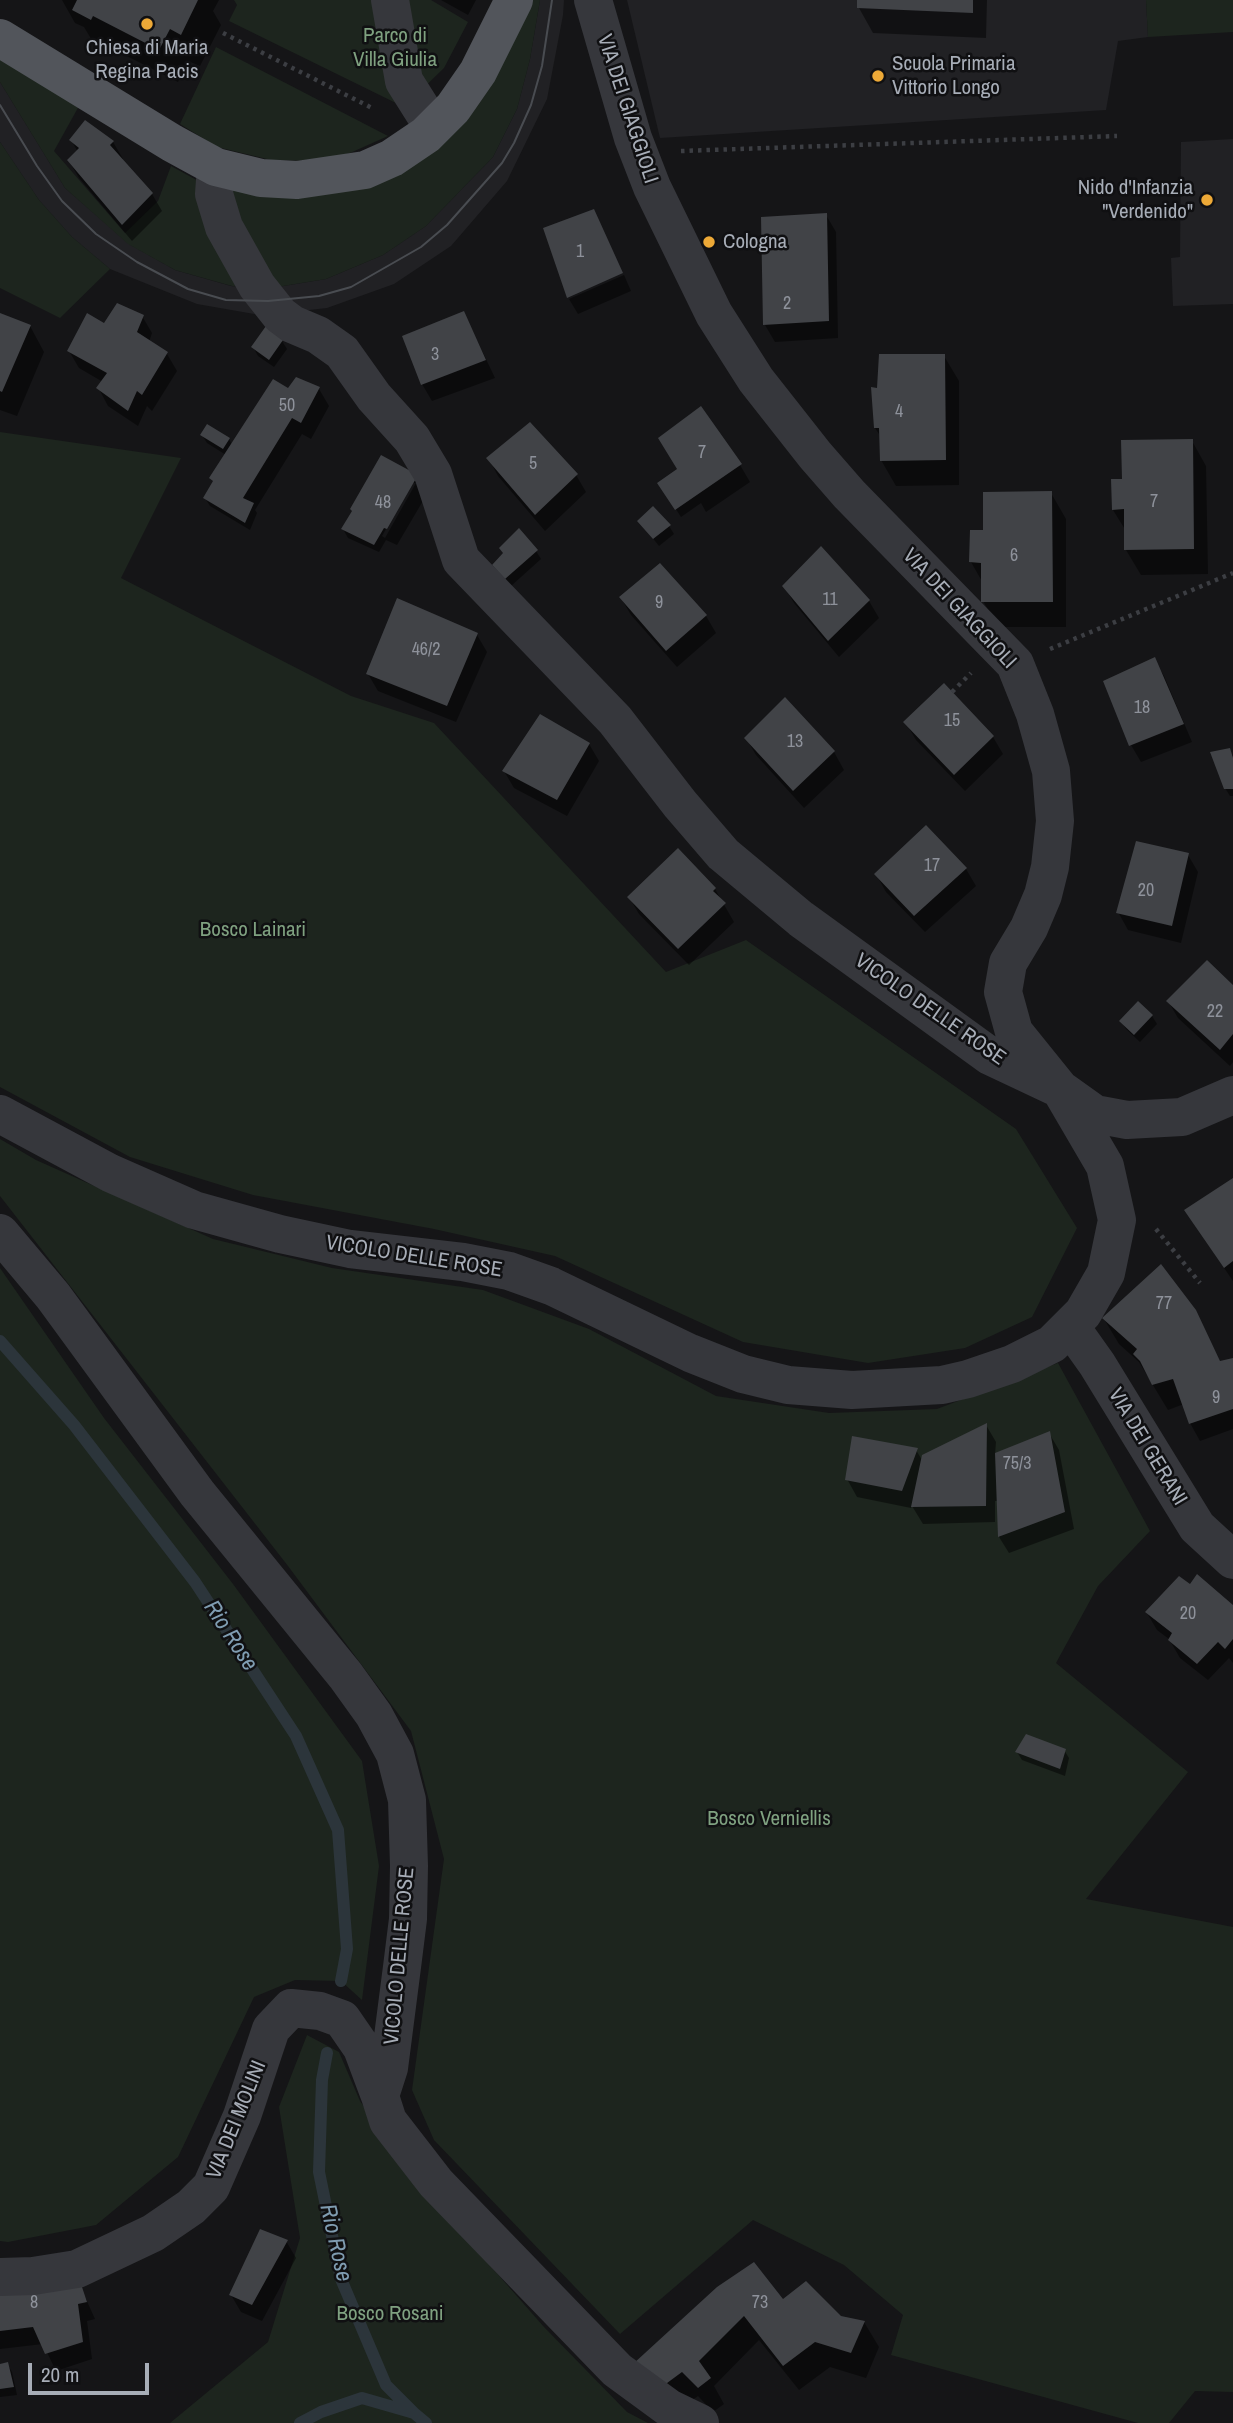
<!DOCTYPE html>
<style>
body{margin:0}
#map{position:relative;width:1233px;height:2423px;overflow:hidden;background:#151517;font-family:"Archivo Narrow",sans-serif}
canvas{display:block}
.scale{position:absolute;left:28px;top:2363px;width:121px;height:32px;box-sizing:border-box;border:4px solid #a7adb7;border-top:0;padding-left:9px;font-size:21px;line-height:24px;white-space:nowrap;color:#a7adb7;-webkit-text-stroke:5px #101012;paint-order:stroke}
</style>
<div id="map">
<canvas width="1233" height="2423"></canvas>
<div class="scale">20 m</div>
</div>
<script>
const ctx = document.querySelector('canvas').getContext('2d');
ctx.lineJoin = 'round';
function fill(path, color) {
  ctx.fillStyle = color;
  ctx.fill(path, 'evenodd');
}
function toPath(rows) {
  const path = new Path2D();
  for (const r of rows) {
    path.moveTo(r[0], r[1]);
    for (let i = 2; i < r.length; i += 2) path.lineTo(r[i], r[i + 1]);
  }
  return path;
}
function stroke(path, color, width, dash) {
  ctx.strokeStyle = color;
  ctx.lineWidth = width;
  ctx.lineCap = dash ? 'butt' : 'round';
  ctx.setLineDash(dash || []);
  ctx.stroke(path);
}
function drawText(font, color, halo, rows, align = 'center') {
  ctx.font = font + ' "Archivo Narrow",sans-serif';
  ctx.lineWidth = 5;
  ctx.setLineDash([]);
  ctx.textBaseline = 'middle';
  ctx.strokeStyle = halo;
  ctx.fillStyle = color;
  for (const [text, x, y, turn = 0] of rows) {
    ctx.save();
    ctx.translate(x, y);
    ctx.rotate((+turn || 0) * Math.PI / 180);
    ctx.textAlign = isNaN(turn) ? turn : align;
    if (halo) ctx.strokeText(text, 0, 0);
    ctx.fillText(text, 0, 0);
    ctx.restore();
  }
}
fill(toPath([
 [540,0,564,0,563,15,547,99,507,181,451,246,394,284,327,308,291,312,271,288,326,279,383,255,426,226,493,157,517,109,530,59],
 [627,0,1146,0,1148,37,1118,41,1106,110,660,138],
 [0,82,65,188,129,244,175,270,231,286,242,287,260,315,197,304,110,269,72,237,39,200,0,142],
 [1233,139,1233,304,1173,306,1171,258,1180,257,1181,142]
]), '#212124');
fill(toPath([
 [234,0,431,0,468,22,444,68,404,107,229,21,237,5],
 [527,0,540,0,530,59,517,109,493,157,426,226,383,255,326,279,271,288,233,224,228,185,367,181],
 [1146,0,1233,0,1233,32,1148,37],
 [216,47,388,136,350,153,320,161,271,160,217,147,180,124],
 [0,54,79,106,54,151,125,233,158,201,171,166,202,183,242,287,232,286,175,270,128,244,65,188,0,82],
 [0,142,39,200,72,237,110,269,60,318,0,288],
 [0,432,181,458,121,578,351,696,434,723,666,972,746,940,1016,1129,1077,1228,1032,1317,965,1348,868,1363,743,1342,555,1256,434,1229,253,1195,130,1157,0,1087],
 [0,1139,36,1160,213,1239,332,1268,483,1290,589,1329,716,1396,829,1413,937,1409,1058,1363,1150,1531,1098,1586,1056,1663,1188,1772,1086,1899,1233,1927,1233,2392,1195,2391,1169,2423,1138,2423,891,2355,903,2315,844,2265,753,2220,620,2334,434,2140,412,2090,444,1859,411,1731,288,1566,0,1196],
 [0,1268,104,1418,233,1584,362,1761,379,1866,362,2000,341,1981,295,1980,254,1997,178,2157,96,2225,8,2242,0,2241],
 [307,2035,339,2052,360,2101,416,2181,544,2327,627,2412,648,2423,170,2423,268,2342,300,2238,279,2107]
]), '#1d251e');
fill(toPath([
 [62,0,219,0,213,11,221,25,200,66,188,61,178,82,111,48,110,51,93,42,84,27,75,23],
 [441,0,476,0,468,15],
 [858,0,987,0,986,38,873,33,859,8],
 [71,140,113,142,123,159,121,160,152,194,162,211,132,241,79,178,69,161,78,152],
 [826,215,836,232,838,338,775,342,765,325],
 [624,275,631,291,578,314,569,299],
 [464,313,495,378,432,401,422,384],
 [0,315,30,326,44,352,17,416,0,410],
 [142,316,152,333,149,342,167,354,177,371,152,411,147,406,138,426,108,406,99,389,103,382,79,368,69,351,105,326],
 [282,341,287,349,274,367,258,356,253,347],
 [944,356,959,381,959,485,896,486,881,460,881,437,875,428,879,390],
 [319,389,329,406,311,439,302,434,255,510,257,513,250,530,210,506,205,498,214,483,211,478,226,455,207,443,202,435,229,439,232,445,288,390],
 [1192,441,1206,466,1208,574,1141,575,1126,550,1126,531,1113,510,1124,481],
 [489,459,576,475,586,492,545,531,498,476],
 [740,465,750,482,706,512,701,503,681,517,664,491],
 [417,476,427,494,397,545,386,540,379,552,348,538,343,529],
 [412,483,416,483,385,538,382,536],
 [1051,493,1066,519,1066,627,998,627,983,601,983,583,971,562,985,532],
 [639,521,669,526,674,534,659,546],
 [536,551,541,559,511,586,499,573,504,554],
 [784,586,869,601,879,618,839,657,794,603],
 [621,598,706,616,716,633,677,667,631,615],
 [477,635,487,652,456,722,378,691,368,674],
 [1154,659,1164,676,1192,742,1141,762,1131,745,1106,681],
 [785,700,834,752,844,770,804,808,756,755,746,738],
 [906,723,993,737,1003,754,965,791,916,740],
 [589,744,599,761,567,816,514,788,504,771],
 [1229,750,1233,756,1231,756,1233,764,1233,796,1230,796,1225,788],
 [925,827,966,869,976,886,925,932,886,892,876,874],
 [678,850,715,889,734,922,689,965,639,914,629,897],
 [1188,855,1198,872,1181,943,1128,930,1118,912],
 [1233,988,1233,1062,1230,1066,1178,1018,1168,1001],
 [1152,1016,1157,1024,1140,1042,1126,1029,1121,1021],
 [1233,1180,1233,1281,1196,1227],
 [1194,1311,1221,1363,1233,1360,1233,1429,1200,1441,1190,1423,1184,1404,1168,1410,1139,1362,1119,1344,1104,1319],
 [986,1425,996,1442,995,1455,1049,1433,1059,1450,1074,1529,1009,1553,999,1537,998,1501,995,1501,995,1522,923,1524,912,1506,911,1508,857,1497,847,1479,916,1450,922,1460],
 [1233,1607,1233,1663,1229,1658,1208,1680,1180,1658,1169,1639,1157,1630,1147,1613],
 [1064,1750,1069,1758,1065,1776,1022,1760,1017,1752],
 [286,2241,296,2258,262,2321,241,2312,231,2295],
 [80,2286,95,2319,87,2321,92,2359,56,2371,43,2344,0,2349,0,2291],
 [718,2288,864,2322,879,2347,866,2378,830,2367,799,2390,759,2340,714,2386,724,2404,713,2412,698,2396,678,2410,650,2389],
 [7,2364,12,2372,17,2395,0,2397,0,2366]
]), '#0007');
stroke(toPath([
 [0,1341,74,1425,195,1582,296,1736,338,1830,347,1949,341,1981],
 [327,2053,322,2080,319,2172,341,2279,386,2385,414,2413],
 [300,2423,321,2412,362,2398,414,2413,426,2423]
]), '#2c353b', 12);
fill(toPath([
 [77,0,198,0,181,35,170,29,159,50,93,16,91,20,72,10],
 [857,0,973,0,973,13,857,8],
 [85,120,114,141,110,145,153,193,122,225,67,160,79,148,69,140],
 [594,209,623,273,567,298,543,228],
 [827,213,829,321,763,325,761,217],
 [117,303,144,315,137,332,168,352,142,395,137,391,128,411,96,388,107,373,67,351,87,313,104,323],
 [464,311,486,360,421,385,402,336],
 [0,313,31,325,2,392,0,391],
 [266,326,283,340,269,360,251,347],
 [879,354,945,354,946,460,880,461,879,428,874,428,871,387,877,388],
 [296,377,320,387,301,423,292,418,243,498,254,503,245,523,203,498,213,481,209,478,273,379,288,388],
 [701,406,742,464,675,510,657,483,677,469,658,438],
 [530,422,578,474,535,515,486,458],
 [207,424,230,438,223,449,200,435],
 [1193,439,1194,549,1124,550,1124,509,1112,510,1111,479,1122,479,1121,440],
 [381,455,418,475,387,529,384,528,374,545,341,529,352,511,350,509],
 [1052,491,1053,602,981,602,981,563,969,562,970,530,983,530,983,492],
 [653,506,671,525,653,539,637,521],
 [519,528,538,550,505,579,492,565,503,553,499,548],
 [821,546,870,600,828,641,782,586],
 [660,563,707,615,666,651,619,597],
 [397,598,478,633,447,706,366,674],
 [1155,657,1184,724,1129,746,1103,681],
 [944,683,994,736,954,775,903,722],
 [785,697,835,751,793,791,744,738],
 [540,714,590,743,557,800,502,771],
 [1230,748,1233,758,1233,789,1224,789,1210,752],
 [926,825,967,868,914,916,874,874],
 [1136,841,1189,853,1172,926,1116,913],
 [678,848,716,888,713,891,726,903,678,949,627,897],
 [1207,960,1233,985,1233,1034,1220,1050,1166,1001],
 [1138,1001,1153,1015,1134,1035,1119,1021],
 [1233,1178,1233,1261,1224,1268,1184,1210],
 [1161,1264,1196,1310,1220,1361,1233,1358,1233,1409,1189,1424,1173,1379,1152,1385,1140,1361,1133,1354,1137,1349,1102,1318],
 [987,1423,986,1506,911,1507,922,1455],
 [1050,1431,1065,1512,998,1537,995,1453],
 [852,1436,918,1448,902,1491,845,1480],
 [1197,1574,1233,1605,1233,1639,1225,1649,1218,1642,1197,1664,1168,1640,1172,1633,1145,1612,1179,1576,1190,1584],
 [1026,1734,1066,1749,1060,1769,1015,1752],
 [260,2229,288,2240,252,2305,229,2295],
 [754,2262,783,2299,806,2281,841,2316,865,2321,851,2353,815,2342,783,2366,744,2316,699,2361,711,2378,698,2388,682,2372,663,2386,633,2364,717,2287],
 [81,2284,87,2302,78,2304,83,2342,45,2354,33,2327,0,2331,0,2289],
 [8,2362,14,2387,0,2389,0,2364]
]), '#414347');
stroke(toPath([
 [223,33,372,108],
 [681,151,1117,136],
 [1050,649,1233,573],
 [952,692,971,673],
 [1156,1229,1200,1283]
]), '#3c3e43', 4.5, [3.5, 5]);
stroke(toPath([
 [390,0,404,81,433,127],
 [593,0,633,138,652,187,714,314,756,380,815,455,849,494,1015,664,1035,714,1051,771,1055,821,1050,867,1043,895,1029,928,1008,963,1003,992,1014,1032,1060,1089,1095,1114,1127,1120,1182,1117,1233,1095],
 [0,1114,110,1173,194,1210,280,1234,350,1249,463,1262,509,1271,551,1286,690,1353,743,1374,788,1385,852,1390,942,1385,968,1379,1012,1364,1052,1344,1083,1313,1106,1273,1117,1220,1105,1166,1060,1089,990,1056,801,919,723,854,680,804,615,720,461,560,433,474,412,439,374,397,342,352,318,335,292,324,280,315,257,286,224,227,214,194,216,167],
 [0,1233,53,1296,197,1493,346,1676,374,1715,395,1754,407,1800,409,1866,408,1919,402,1967,389,2068,380,2096,388,2121,436,2183,617,2370,669,2408,700,2423],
 [1070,1326,1097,1364,1197,1527,1233,1560],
 [0,2277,33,2276,77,2269,153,2233,191,2207,211,2187,242,2116,271,2029,291,2008,320,2011,342,2019,362,2048,380,2096]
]), '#36373c', 38);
stroke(toPath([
 [0,38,172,143,216,167,261,178,297,180,365,170,392,158,426,135,453,108,478,72,514,0]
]), '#52555b', 38);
stroke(toPath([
 [0,105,37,166,62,201,96,234,137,262,188,289,226,300,268,301,319,296,351,287,421,247,447,225,502,163,514,143,531,105,542,66,552,0]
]), '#494c51', 2);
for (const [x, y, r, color] of [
 [147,24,7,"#eda937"],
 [878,76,7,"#eda937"],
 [1207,200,7,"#eda937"],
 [709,242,7,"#eda937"]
]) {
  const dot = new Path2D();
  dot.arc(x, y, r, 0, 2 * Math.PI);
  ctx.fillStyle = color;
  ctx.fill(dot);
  stroke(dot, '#101012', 2.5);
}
drawText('18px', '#8e929b', null, [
 ["1",580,252],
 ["2",787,304],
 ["3",435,355],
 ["50",287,406],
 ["4",899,412],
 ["7",702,453],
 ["5",533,464],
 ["7",1154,502],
 ["48",383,503],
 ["6",1014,556],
 ["11",830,600],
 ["9",659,603],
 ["46/2",426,650],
 ["18",1142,708],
 ["15",952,721],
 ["13",795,742],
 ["17",932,866],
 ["20",1146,891],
 ["22",1215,1012],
 ["77",1164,1304],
 ["9",1216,1398],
 ["75/3",1017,1464],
 ["20",1188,1614],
 ["8",34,2303],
 ["73",760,2303]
]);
drawText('21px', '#7fa180', '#101012', [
 ["Parco di",395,36],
 ["Villa Giulia",395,60],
 ["Bosco Lainari",253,930],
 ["Bosco Verniellis",769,1819],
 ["Bosco Rosani",390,2314]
]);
drawText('21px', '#a7adb7', '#101012', [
 ["Chiesa di Maria",147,48,"center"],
 ["Regina Pacis",147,72,"center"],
 ["Scuola Primaria",892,64],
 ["Vittorio Longo",892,88],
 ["Nido d'Infanzia",1193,188,"right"],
 ["\"Verdenido\"",1193,212,"right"],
 ["Cologna",723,242]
], 'left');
drawText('21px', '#a7adb7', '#101012', [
 ["VIA DEI GIAGGIOLI",627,109,72],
 ["VIA DEI GIAGGIOLI",959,609,47],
 ["VICOLO DELLE ROSE",930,1010,35],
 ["VICOLO DELLE ROSE",414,1257,9],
 ["VIA DEI GERANI",1147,1447,59],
 ["VICOLO DELLE ROSE",400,1956,-85],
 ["VIA DEI MOLINI",237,2120,-68]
]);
drawText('italic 23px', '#7f9cb1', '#101012', [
 ["Rio Rose",230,1636,57],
 ["Rio Rose",335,2243,77]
]);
</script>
